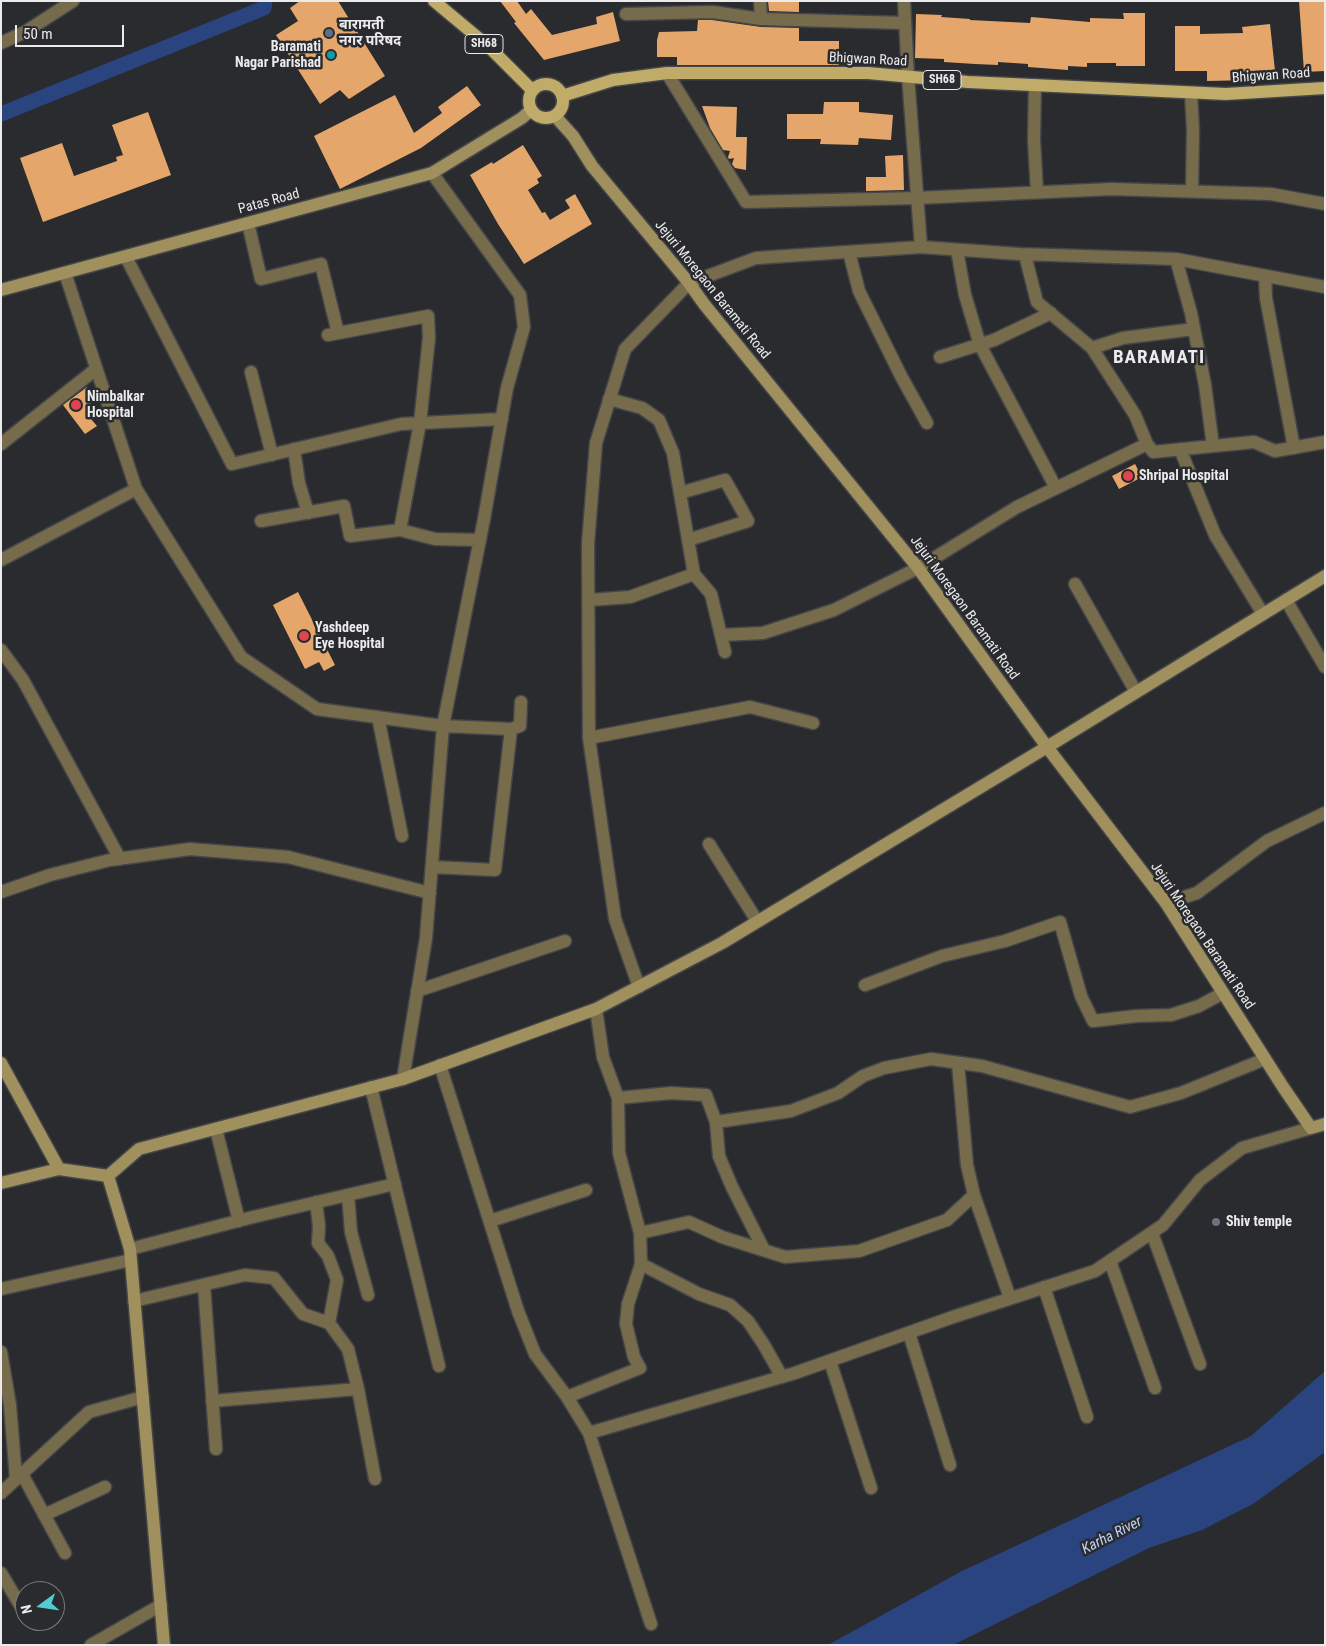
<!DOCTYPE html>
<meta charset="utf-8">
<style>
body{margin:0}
#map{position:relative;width:1326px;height:1646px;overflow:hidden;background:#2a2b2e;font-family:"Roboto Condensed",sans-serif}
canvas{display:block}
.frame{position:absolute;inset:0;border:2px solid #ebebed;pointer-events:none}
.north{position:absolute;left:15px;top:1581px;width:50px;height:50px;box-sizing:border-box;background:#2a2b2e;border:1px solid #77787a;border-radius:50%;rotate:256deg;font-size:14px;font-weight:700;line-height:20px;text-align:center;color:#ebebed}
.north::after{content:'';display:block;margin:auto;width:18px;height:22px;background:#52ccd0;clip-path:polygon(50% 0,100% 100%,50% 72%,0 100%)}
.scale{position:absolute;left:15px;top:25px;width:109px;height:22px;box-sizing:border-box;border:2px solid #ebebed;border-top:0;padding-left:6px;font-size:15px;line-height:18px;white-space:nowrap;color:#ebebed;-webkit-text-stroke:4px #2a2b2e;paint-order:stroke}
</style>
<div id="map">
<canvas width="1326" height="1646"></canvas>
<div class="frame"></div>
<div class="north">N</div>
<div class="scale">50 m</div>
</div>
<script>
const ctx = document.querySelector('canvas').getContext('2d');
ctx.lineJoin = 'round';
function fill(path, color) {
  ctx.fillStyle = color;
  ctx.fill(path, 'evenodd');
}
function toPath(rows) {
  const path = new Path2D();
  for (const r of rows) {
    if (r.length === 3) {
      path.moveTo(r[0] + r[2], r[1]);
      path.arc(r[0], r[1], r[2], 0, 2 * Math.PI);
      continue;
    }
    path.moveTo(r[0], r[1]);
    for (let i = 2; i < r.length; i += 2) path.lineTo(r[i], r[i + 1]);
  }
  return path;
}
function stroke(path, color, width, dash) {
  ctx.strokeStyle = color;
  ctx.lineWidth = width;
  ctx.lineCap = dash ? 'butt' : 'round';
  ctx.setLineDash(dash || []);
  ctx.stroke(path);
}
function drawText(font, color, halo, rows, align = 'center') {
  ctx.font = font + ' "Roboto Condensed","Noto Sans Devanagari",sans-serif';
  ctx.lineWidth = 5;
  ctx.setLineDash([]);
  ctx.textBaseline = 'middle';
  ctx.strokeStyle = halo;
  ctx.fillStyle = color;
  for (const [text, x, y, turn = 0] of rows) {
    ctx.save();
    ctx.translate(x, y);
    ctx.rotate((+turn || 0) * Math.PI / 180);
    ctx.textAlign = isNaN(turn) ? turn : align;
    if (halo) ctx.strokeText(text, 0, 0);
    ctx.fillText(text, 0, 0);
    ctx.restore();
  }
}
fill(toPath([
 [1325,1371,1325,1452,1253,1504,1202,1530,1149,1548,953,1645,828,1645,960,1572,1251,1436]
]), '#2a4480');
stroke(toPath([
 [1,114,264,8,265,1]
]), '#2a4480', 15);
fill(toPath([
 [300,1,338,1,385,76,349,99,340,90,320,104,276,35,298,21,290,8],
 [500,1,517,1,526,14,531,9,552,35,597,24,596,17,613,12,620,41,544,60,514,23,516,22],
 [768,1,799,1,799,12,769,11],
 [1299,1,1325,1,1325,71,1304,72],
 [1123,13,1145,13,1145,66,1116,66,1116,63,1087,63,1087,67,1068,66,1068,70,1028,67,1028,64,998,62,998,65,975,64,944,62,944,59,915,58,916,14,942,15,941,17,970,19,970,20,1030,23,1031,17,1090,22,1090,18,1124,19],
 [698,20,712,20,761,27,799,28,799,41,839,41,839,65,677,65,677,57,657,57,657,40,659,32,697,31],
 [1270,24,1276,80,1252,82,1252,80,1207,81,1207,71,1175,71,1175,26,1200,26,1200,34,1243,33,1242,27],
 [467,86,481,105,421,148,340,189,314,136,395,95,414,133,442,113,438,107],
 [824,102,859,102,859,112,893,115,891,140,859,138,858,145,820,144,821,139,787,139,787,114,823,114],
 [702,106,737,107,736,137,747,137,746,170,735,168,732,164,734,158,729,159,728,157,730,151,723,150,710,128],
 [148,112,171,175,43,222,20,158,62,143,74,176,117,161,116,157,123,155,112,125],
 [523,145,542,176,537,179,539,183,528,190,542,213,545,212,550,220,570,208,565,200,575,194,592,224,524,264,498,224,470,175,492,162,493,164],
 [903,155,904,190,866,191,866,177,886,177,885,156],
 [87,387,91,405,86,409,90,416,91,419,97,426,85,434,63,405],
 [1135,464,1142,477,1119,489,1112,476],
 [298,592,335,665,324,671,319,662,305,669,273,605]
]), '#e4a66a');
const street = toPath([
 [760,1,761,19],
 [904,1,908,76,921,247],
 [626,14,713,12,761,19,905,23],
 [1,43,25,32,73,1],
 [667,73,746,202,917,198,1112,189,1271,194,1325,204],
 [1035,85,1034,140,1037,192],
 [1191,93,1193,130,1192,191],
 [248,223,261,279,321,264,338,333],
 [957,250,965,295,980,345,1056,488],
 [849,252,859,291,901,376,927,423],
 [1025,255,1037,302,1092,348,1135,415,1147,444,1153,452,1254,442,1275,451,1325,442],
 [126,257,232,464,401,424,502,419],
 [1176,259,1191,313,1205,385,1213,446],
 [65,273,136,489,241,657,317,709,443,726,511,729,520,726,521,702],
 [1265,276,1266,298,1294,448],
 [328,335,428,316,429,338,420,423,400,530],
 [1092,348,1123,338,1194,329],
 [940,357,994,340,1051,313],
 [251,372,272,455],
 [609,399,642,408,659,420,673,453,694,574,711,594,725,652],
 [1,444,96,369],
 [294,449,299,483,308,513],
 [1180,449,1215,535,1263,614],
 [680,493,725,480,748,521,688,540],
 [261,521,344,506,350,536,400,530,435,539,480,540],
 [1,560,136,489],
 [1075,584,1136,692],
 [589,600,630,597,694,574],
 [1286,600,1325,667],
 [721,635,763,633,834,610,918,568,1017,507,1147,444],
 [1,650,23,680,120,859],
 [378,717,402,836],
 [589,738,750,707,813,723],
 [709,844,757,921],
 [432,867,495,870,511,729],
 [1,892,50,875,110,860,190,849,288,857,430,893],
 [1166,903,1197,893,1267,841,1325,813],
 [865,985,942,956,1005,941,1060,922,1081,996,1093,1021,1136,1016,1171,1015,1199,1006,1223,993],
 [639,987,615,919,589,738,588,544,596,443,625,349,689,283,756,258,921,247,1019,254,1176,259,1325,287],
 [417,991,565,941],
 [596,1009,603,1057,618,1098,671,1093,706,1095,716,1122,791,1111,838,1093,863,1076,884,1068,931,1059,982,1066,1130,1107,1181,1093,1265,1059],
 [440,1065,518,1311,535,1354,567,1397,589,1433,651,1624],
 [403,1079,426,938,443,726,484,519,507,388,524,327,520,295,432,173],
 [371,1087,439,1366],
 [716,1122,719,1156,732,1187,764,1250],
 [216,1129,239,1221],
 [348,1195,351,1232,368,1295],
 [974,1195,1010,1298],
 [316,1202,319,1226,318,1243,328,1256,337,1280,329,1323],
 [490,1221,586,1190],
 [640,1233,689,1222,722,1237,785,1257,859,1251,947,1220,974,1195,967,1165,958,1063],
 [1152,1233,1200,1364],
 [130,1249,253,1217,395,1184],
 [1110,1261,1155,1388],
 [641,1264,699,1294,730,1305,748,1321,764,1345,782,1377],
 [204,1285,216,1449],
 [1044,1287,1087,1417],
 [1,1289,131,1260],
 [134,1301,245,1275,274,1278,303,1314,329,1323,348,1349,358,1389,375,1479],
 [909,1333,950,1465],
 [1,1352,10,1405,16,1479],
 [830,1361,871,1488],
 [567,1397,640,1368,634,1357,626,1324,628,1304,641,1264,640,1233,619,1153,618,1098],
 [212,1401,358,1389],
 [589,1433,795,1373,953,1317,1095,1271,1163,1225,1200,1180,1242,1148,1311,1128],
 [22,1474,65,1553],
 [1,1493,89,1412,143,1397],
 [44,1515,105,1487],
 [1,1573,23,1610],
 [91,1645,161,1605]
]);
const secondary = toPath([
 [555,116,573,136,592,166,689,283,704,304,918,568,1047,747,1166,903,1283,1087,1311,1128,1325,1124],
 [1,290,432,173,522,118,531,110],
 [1,1063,59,1169],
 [108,1176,139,1149,403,1079,596,1009,722,943,1047,747,1325,576],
 [1,1183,59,1169,108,1176,130,1249,164,1645]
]);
const primary = toPath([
 [434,1,488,46,532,90],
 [546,101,17],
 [562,96,613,80,667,73,868,73,968,82,1226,94,1325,88]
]);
stroke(street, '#454649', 15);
stroke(secondary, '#454649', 15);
stroke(primary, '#454649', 15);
stroke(street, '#766c4c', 12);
stroke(secondary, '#a0905d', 12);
stroke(primary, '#c1ab69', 12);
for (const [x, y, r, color] of [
 [329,33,5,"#5c6f8a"],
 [331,55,5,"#0f9aa8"],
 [76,405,6,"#e0444e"],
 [1128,476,6,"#e0444e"],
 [304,636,6,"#e0444e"],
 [1216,1222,5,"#6b7280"]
]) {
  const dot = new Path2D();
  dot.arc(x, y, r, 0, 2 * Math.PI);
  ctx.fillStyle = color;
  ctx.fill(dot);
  stroke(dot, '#2a2b2e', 2);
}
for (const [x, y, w] of [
 [484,44,38],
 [942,80,38]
]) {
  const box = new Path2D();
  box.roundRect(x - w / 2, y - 9.5, w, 19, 4);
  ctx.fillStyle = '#2a2b2e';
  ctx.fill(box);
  stroke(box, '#ebebed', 1);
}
drawText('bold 12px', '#ebebed', null, [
 ["SH68",484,44],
 ["SH68",942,80]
]);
drawText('bold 14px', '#ebebed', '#2a2b2e', [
 ["बारामती",339,25],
 ["नगर परिषद",339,41],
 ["Baramati",321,47,"right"],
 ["Nagar Parishad",321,63,"right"],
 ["Nimbalkar",87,397],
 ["Hospital",87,413],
 ["Shripal Hospital",1139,476],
 ["Yashdeep",315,628],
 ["Eye Hospital",315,644],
 ["Shiv temple",1226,1222]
], 'left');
drawText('14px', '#ebebed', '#2a2b2e', [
 ["Bhigwan Road",868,60,3],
 ["Bhigwan Road",1271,76,-4],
 ["Patas Road",269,202,-15],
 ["Jejuri Moregaon Baramati Road",712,290,51],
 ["Jejuri Moregaon Baramati Road",964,608,54],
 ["Jejuri Moregaon Baramati Road",1202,936,56]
]);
drawText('italic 15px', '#c1d2f7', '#2a2b2e', [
 ["Karha River",1112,1536,-27]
]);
ctx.letterSpacing = '1px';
drawText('bold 19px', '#ebebed', '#2a2b2e', [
 ["BARAMATI",1159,358]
]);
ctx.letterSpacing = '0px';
</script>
